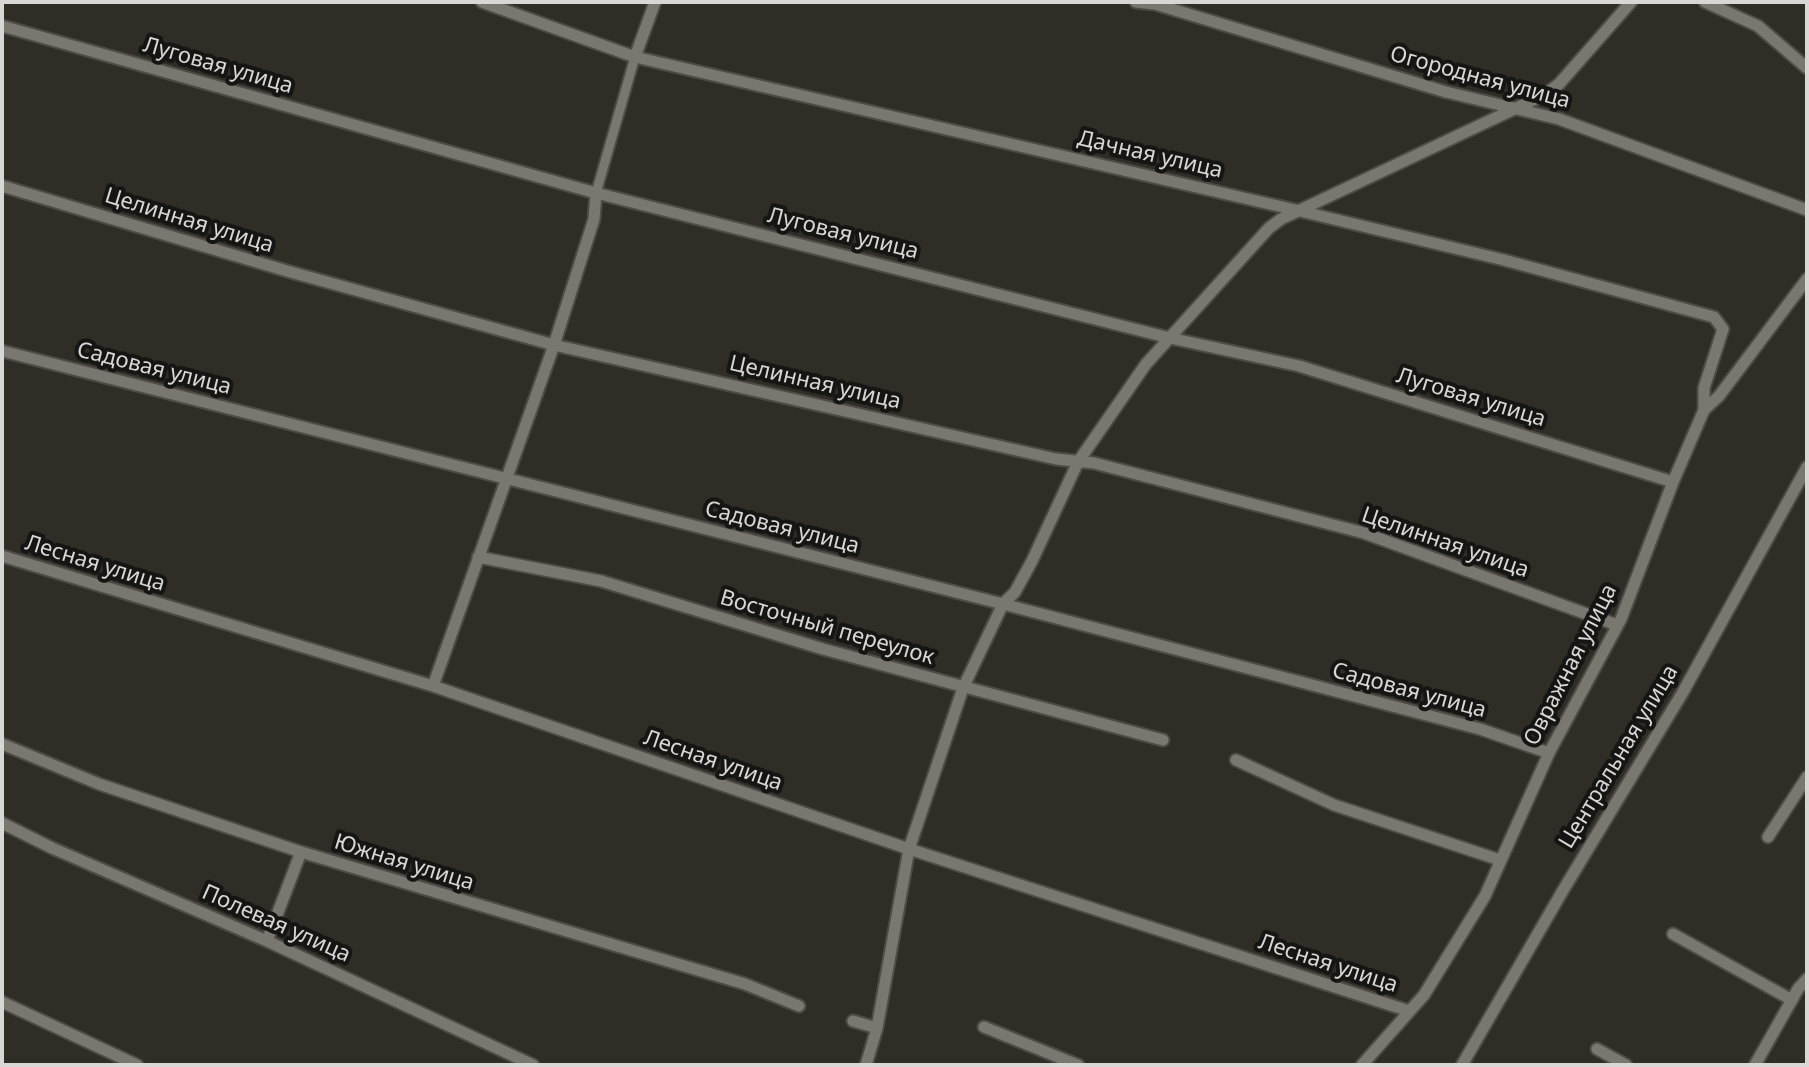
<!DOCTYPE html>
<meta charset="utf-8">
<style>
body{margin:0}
#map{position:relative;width:1809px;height:1067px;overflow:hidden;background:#302d27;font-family:"Noto Sans",sans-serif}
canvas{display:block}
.frame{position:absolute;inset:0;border:4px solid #d9d7d4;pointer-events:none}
</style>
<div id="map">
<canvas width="1809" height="1067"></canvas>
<div class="frame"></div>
</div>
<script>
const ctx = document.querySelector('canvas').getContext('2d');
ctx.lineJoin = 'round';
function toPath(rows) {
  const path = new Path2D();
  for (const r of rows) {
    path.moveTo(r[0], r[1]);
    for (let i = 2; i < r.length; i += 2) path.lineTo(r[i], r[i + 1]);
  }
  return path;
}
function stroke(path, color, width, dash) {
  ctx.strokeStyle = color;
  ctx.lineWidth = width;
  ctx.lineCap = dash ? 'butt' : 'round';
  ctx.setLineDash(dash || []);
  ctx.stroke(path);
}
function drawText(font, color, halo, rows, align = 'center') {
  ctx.font = font + ' "Noto Sans",sans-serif';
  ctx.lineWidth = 8;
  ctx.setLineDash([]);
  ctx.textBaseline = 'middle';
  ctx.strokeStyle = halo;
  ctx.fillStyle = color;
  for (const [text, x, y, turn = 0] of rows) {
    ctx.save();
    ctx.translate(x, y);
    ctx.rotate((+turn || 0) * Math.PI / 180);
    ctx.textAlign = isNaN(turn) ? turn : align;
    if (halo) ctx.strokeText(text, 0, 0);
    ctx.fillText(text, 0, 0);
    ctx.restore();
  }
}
const pedestrian = toPath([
 [596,193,635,57]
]);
const minor = toPath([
 [482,2,635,57,1300,211,1504,260,1714,317,1723,329,1704,388,1704,410],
 [1136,2,1155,4,1446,92,1559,119,1807,210],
 [1705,2,1758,26,1807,68],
 [2,26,596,193,1170,338,1299,366,1673,482],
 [635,57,655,2],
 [2,186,287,271,554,345,1056,459,1094,463,1364,533,1617,625],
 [2,351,1003,604,1480,729,1549,753],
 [2,556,433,686,909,849,1409,1011],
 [478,557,601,581,823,649,1163,740],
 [433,686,554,345,594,219,596,193],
 [2,744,99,784,301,852,745,984,799,1006],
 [1236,760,1334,805,1500,860],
 [2,823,52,848,267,941,533,1065],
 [1768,837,1807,777],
 [1673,934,1792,1000],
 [267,941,301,852],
 [2,1002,137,1065],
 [853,1021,877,1028],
 [984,1027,1078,1065],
 [1597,1049,1626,1065],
 [866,1065,877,1028,909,849,963,688,1003,604,1015,592,1032,561,1078,462,1146,364,1269,228,1281,219,1544,95,1559,84,1631,2],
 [1362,1065,1424,995,1485,896,1549,753,1621,619,1673,482,1704,410,1719,396,1807,279],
 [1462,1065,1562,892,1683,692,1807,467],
 [1755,1065,1798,989,1807,979]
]);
stroke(pedestrian, '#4e4b47', 13);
stroke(minor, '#4e4b47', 15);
stroke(pedestrian, '#7a7670', 9);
stroke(minor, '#7a7670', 11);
drawText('22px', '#d9d7d4', '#171513', [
 ["Луговая улица",218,66,16],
 ["Огородная улица",1480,78,15],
 ["Дачная улица",1150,155,13],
 ["Целинная улица",189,221,17],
 ["Луговая улица",843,234,14],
 ["Садовая улица",154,369,14],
 ["Целинная улица",815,383,13],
 ["Луговая улица",1471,398,17],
 ["Садовая улица",782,528,14],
 ["Целинная улица",1445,543,19],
 ["Лесная улица",95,564,17],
 ["Восточный переулок",827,628,16],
 ["Овражная улица",1571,665,-63],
 ["Садовая улица",1409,691,15],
 ["Центральная улица",1619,757,-59],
 ["Лесная улица",713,761,19],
 ["Южная улица",404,863,17],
 ["Полевая улица",276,924,24],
 ["Лесная улица",1328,964,18]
]);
</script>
